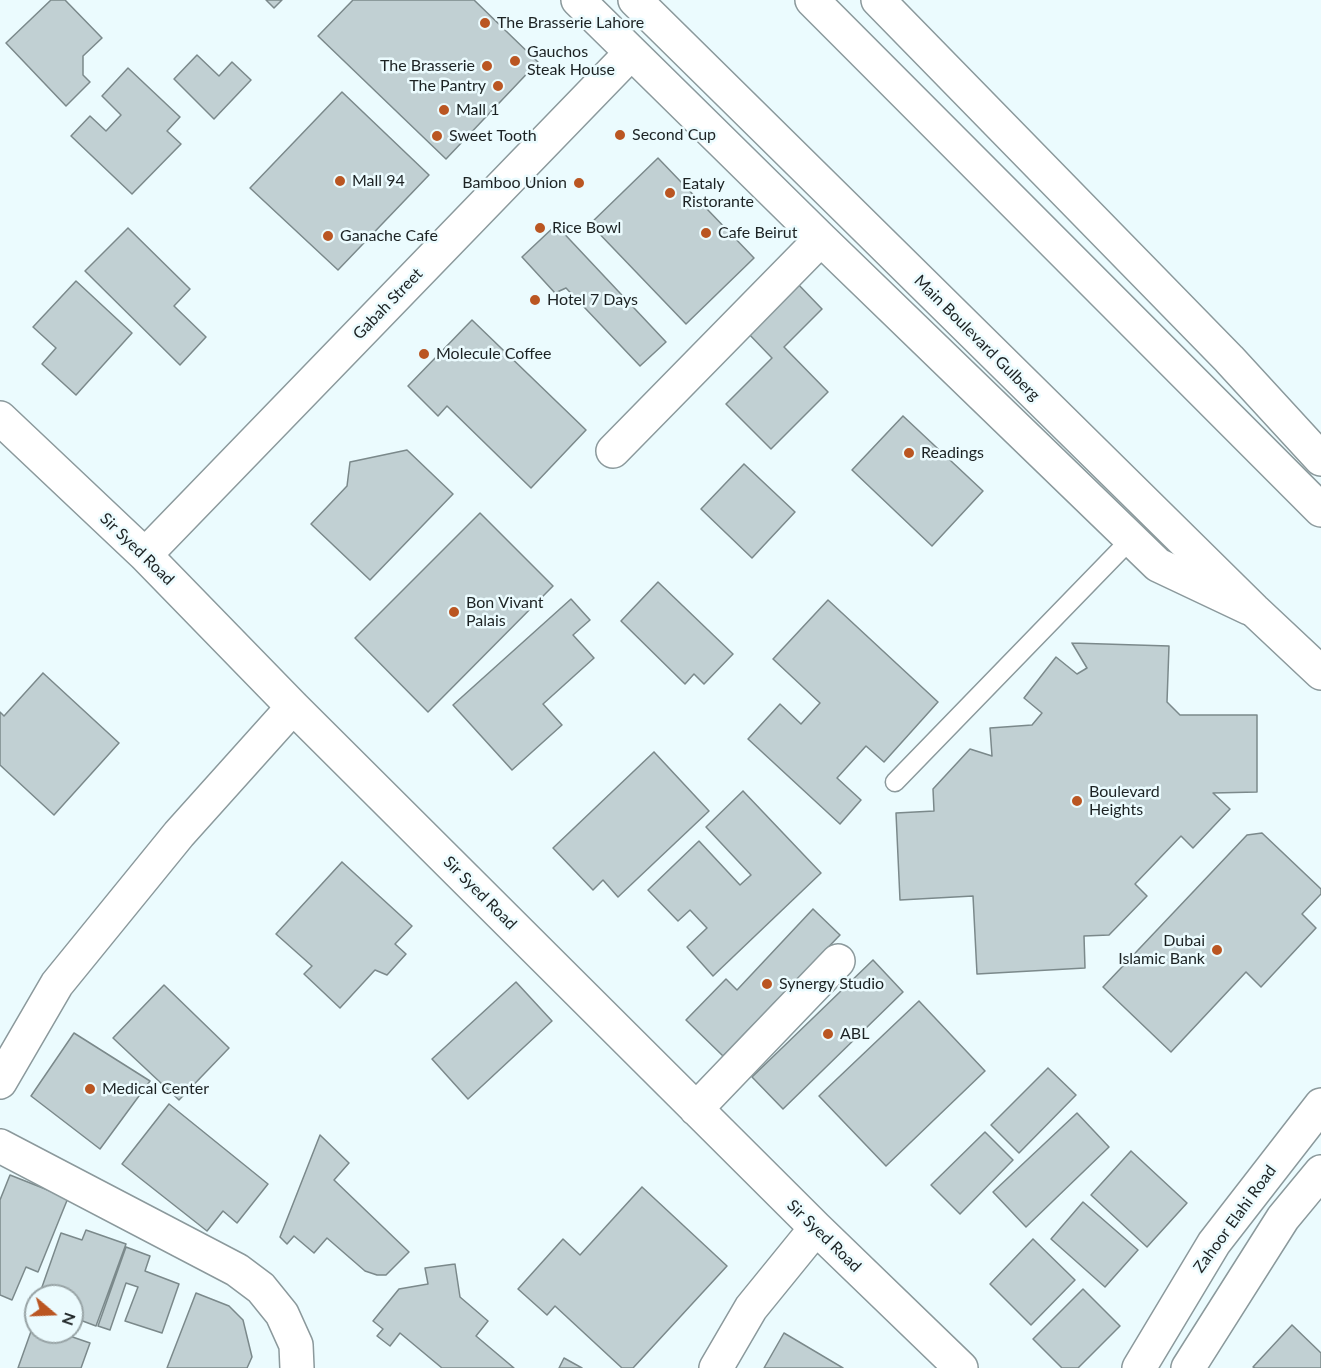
<!DOCTYPE html>
<style>
body{margin:0}
#map{position:relative;width:1321px;height:1368px;overflow:hidden;background:#ebfbfe;font-family:Lato,sans-serif}
canvas{display:block}
.north{position:absolute;left:24px;top:1284px;width:60px;height:60px;box-sizing:border-box;background:#ebfbfe;border:2px solid #98a4a6;border-radius:50%;rotate:109deg;font-size:16px;font-weight:700;line-height:24px;text-align:center;color:#1c2223}
.north::after{content:'';display:block;margin:auto;width:21px;height:27px;background:#ba5622;clip-path:polygon(50% 0,100% 100%,50% 72%,0 100%)}
</style>
<div id="map">
<canvas width="1321" height="1368"></canvas>
<div class="north">N</div>
</div>
<script>
const ctx = document.querySelector('canvas').getContext('2d');
ctx.lineJoin = 'round';
function fill(path, color) {
  ctx.fillStyle = color;
  ctx.fill(path, 'evenodd');
}
function toPath(rows) {
  const path = new Path2D();
  for (const r of rows) {
    path.moveTo(r[0], r[1]);
    for (let i = 2; i < r.length; i += 2) path.lineTo(r[i], r[i + 1]);
  }
  return path;
}
function stroke(path, color, width, dash) {
  ctx.strokeStyle = color;
  ctx.lineWidth = width;
  ctx.lineCap = dash ? 'butt' : 'round';
  ctx.setLineDash(dash || []);
  ctx.stroke(path);
}
function drawText(font, color, halo, rows, align = 'center') {
  ctx.font = font + ' Lato,sans-serif';
  ctx.lineWidth = 5;
  ctx.setLineDash([]);
  ctx.textBaseline = 'middle';
  ctx.strokeStyle = halo;
  ctx.fillStyle = color;
  for (const [text, x, y, turn = 0] of rows) {
    ctx.save();
    ctx.translate(x, y);
    ctx.rotate((+turn || 0) * Math.PI / 180);
    ctx.textAlign = isNaN(turn) ? turn : align;
    if (halo) ctx.strokeText(text, 0, 0);
    ctx.fillText(text, 0, 0);
    ctx.restore();
  }
}
const building = toPath([
 [51,0,65,0,102,38,83,56,83,75,90,82,66,106,6,43,51,0],
 [266,0,282,0,274,8,266,0],
 [353,0,474,0,538,62,446,159,318,36,353,0],
 [197,55,219,76,232,62,251,80,214,119,174,79,197,55],
 [128,68,180,117,167,131,181,144,132,194,71,136,90,116,106,131,121,115,102,96,128,68],
 [342,92,429,175,338,270,250,188,342,92],
 [658,158,754,258,686,324,590,224,658,158],
 [556,225,666,342,640,366,566,288,555,293,522,257,556,225],
 [128,228,190,289,174,306,206,337,180,365,85,271,128,228],
 [794,280,822,309,784,347,828,392,771,449,726,404,772,358,745,330,794,280],
 [76,281,132,333,76,395,42,364,56,348,33,327,76,281],
 [472,320,586,430,531,488,447,406,438,416,408,386,472,320],
 [903,416,983,491,932,546,852,470,903,416],
 [407,450,453,494,370,580,311,524,347,486,350,462,407,450],
 [744,464,795,512,752,558,701,509,744,464],
 [480,513,553,586,428,712,355,638,480,513],
 [658,582,733,654,704,684,694,674,685,684,621,621,658,582],
 [571,599,590,620,573,635,594,658,543,704,562,725,512,770,453,705,571,599],
 [828,600,938,702,884,762,866,746,837,778,861,800,840,824,748,739,780,704,801,724,820,703,773,659,828,600],
 [1072,643,1169,646,1167,702,1180,715,1257,715,1257,792,1213,793,1230,809,1193,848,1181,836,1135,884,1147,896,1109,935,1084,936,1085,968,977,974,973,896,900,900,896,813,934,811,933,789,970,749,992,756,990,728,1032,725,1042,713,1024,698,1056,657,1077,674,1087,668,1072,643],
 [43,673,119,743,54,815,0,765,0,712,4,716,43,673],
 [654,752,709,811,618,897,603,880,593,890,553,848,654,752],
 [743,791,821,873,713,976,687,947,707,928,690,910,678,921,648,890,699,841,740,885,751,875,706,827,743,791],
 [1262,833,1321,889,1321,894,1302,914,1316,928,1261,987,1246,972,1171,1052,1103,987,1247,835,1262,833],
 [342,862,412,926,395,944,406,954,387,975,375,970,340,1008,304,974,312,966,276,934,342,862],
 [813,909,840,935,723,1056,686,1020,726,979,737,990,813,909],
 [873,960,903,992,783,1109,752,1077,873,960],
 [516,982,552,1021,468,1099,432,1059,516,982],
 [164,985,229,1048,179,1100,113,1038,164,985],
 [919,1001,985,1071,886,1166,819,1096,919,1001],
 [74,1033,150,1081,100,1149,31,1096,74,1033],
 [1048,1068,1076,1095,1019,1153,991,1125,1048,1068],
 [169,1104,268,1184,237,1223,223,1211,207,1231,122,1164,169,1104],
 [1077,1113,1109,1147,1026,1227,993,1192,1077,1113],
 [985,1132,1013,1160,960,1214,931,1185,985,1132],
 [320,1135,349,1163,334,1180,409,1252,386,1275,377,1275,365,1271,327,1238,314,1253,294,1236,287,1244,280,1237,320,1135],
 [1131,1151,1187,1203,1147,1247,1091,1195,1131,1151],
 [10,1175,68,1198,38,1272,26,1267,12,1300,0,1295,0,1200,10,1175],
 [642,1187,727,1266,633,1368,622,1368,555,1306,547,1315,518,1289,563,1239,580,1255,642,1187],
 [1083,1202,1138,1250,1105,1287,1051,1239,1083,1202],
 [86,1230,126,1244,96,1326,72,1317,72,1296,47,1296,42,1287,61,1233,82,1240,86,1230],
 [1033,1239,1075,1280,1031,1325,990,1284,1033,1239],
 [126,1247,150,1256,145,1271,179,1284,162,1333,125,1321,138,1287,126,1283,110,1330,98,1326,126,1247],
 [455,1264,460,1297,488,1321,476,1336,514,1368,442,1368,400,1333,390,1346,377,1336,383,1329,373,1321,399,1289,428,1284,425,1268,455,1264],
 [1083,1289,1120,1326,1078,1368,1062,1368,1033,1339,1083,1289],
 [196,1293,229,1306,243,1320,252,1357,247,1368,167,1368,196,1293],
 [34,1323,36,1324,36,1332,58,1332,90,1343,81,1368,18,1368,34,1323],
 [1292,1325,1321,1353,1321,1368,1255,1368,1253,1367,1292,1325],
 [784,1333,843,1368,764,1368,784,1333],
 [564,1358,582,1368,559,1368,564,1358]
]);
fill(building, '#c1d0d3');
stroke(building, '#7b898b', 1.5);
const lane = toPath([
 [895,782,1131,539]
]);
const street = toPath([
 [578,0,821,239,1158,565,1249,608],
 [878,0,1229,359,1321,459],
 [0,418,145,555,293,707,816,1228,961,1368],
 [613,451,821,239],
 [145,555,631,53],
 [0,1082,57,984,179,834,293,707],
 [696,1109,838,961],
 [0,1146,237,1270,261,1288,282,1314,296,1345,297,1368],
 [716,1368,751,1308,816,1228]
]);
const secondary = toPath([
 [635,0,1254,610,1321,673],
 [812,0,1321,510],
 [1139,1368,1214,1243,1321,1105],
 [1188,1368,1283,1218,1321,1172]
]);
stroke(lane, '#8b999c', 21);
stroke(street, '#8b999c', 36);
stroke(secondary, '#8b999c', 36);
stroke(lane, '#fff', 18);
stroke(street, '#fff', 33);
stroke(secondary, '#fff', 33);
for (const [x, y, r, color] of [
 [485,23,6,"#ba5622"],
 [515,61,6,"#ba5622"],
 [487,66,6,"#ba5622"],
 [498,86,6,"#ba5622"],
 [444,110,6,"#ba5622"],
 [620,135,6,"#ba5622"],
 [437,136,6,"#ba5622"],
 [340,181,6,"#ba5622"],
 [579,183,6,"#ba5622"],
 [670,193,6,"#ba5622"],
 [540,228,6,"#ba5622"],
 [706,233,6,"#ba5622"],
 [328,236,6,"#ba5622"],
 [535,300,6,"#ba5622"],
 [424,354,6,"#ba5622"],
 [909,453,6,"#ba5622"],
 [454,612,6,"#ba5622"],
 [1077,801,6,"#ba5622"],
 [1217,950,6,"#ba5622"],
 [767,984,6,"#ba5622"],
 [828,1034,6,"#ba5622"],
 [90,1089,6,"#ba5622"]
]) {
  const dot = new Path2D();
  dot.arc(x, y, r, 0, 2 * Math.PI);
  ctx.fillStyle = color;
  ctx.fill(dot);
  stroke(dot, '#ebfbfe', 2);
}
drawText('16px', '#1c2223', '#ebfbfe', [
 ["The Brasserie Lahore",497,23],
 ["Gauchos",527,52],
 ["Steak House",527,70],
 ["The Brasserie",475,66,"right"],
 ["The Pantry",486,86,"right"],
 ["Mall 1",456,110],
 ["Second Cup",632,135],
 ["Sweet Tooth",449,136],
 ["Mall 94",352,181],
 ["Bamboo Union",567,183,"right"],
 ["Eataly",682,184],
 ["Ristorante",682,202],
 ["Rice Bowl",552,228],
 ["Cafe Beirut",718,233],
 ["Ganache Cafe",340,236],
 ["Hotel 7 Days",547,300],
 ["Molecule Coffee",436,354],
 ["Readings",921,453],
 ["Bon Vivant",466,603],
 ["Palais",466,621],
 ["Boulevard",1089,792],
 ["Heights",1089,810],
 ["Dubai",1205,941,"right"],
 ["Islamic Bank",1205,959,"right"],
 ["Synergy Studio",779,984],
 ["ABL",840,1034],
 ["Medical Center",102,1089]
], 'left');
drawText('16px', '#1c2223', '#ebfbfe', [
 ["Gabah Street",388,304,-46],
 ["Main Boulevard Gulberg",977,338,45],
 ["Sir Syed Road",137,549,44],
 ["Sir Syed Road",480,893,45],
 ["Zahoor Elahi Road",1235,1219,-54],
 ["Sir Syed Road",824,1236,44]
]);
</script>
